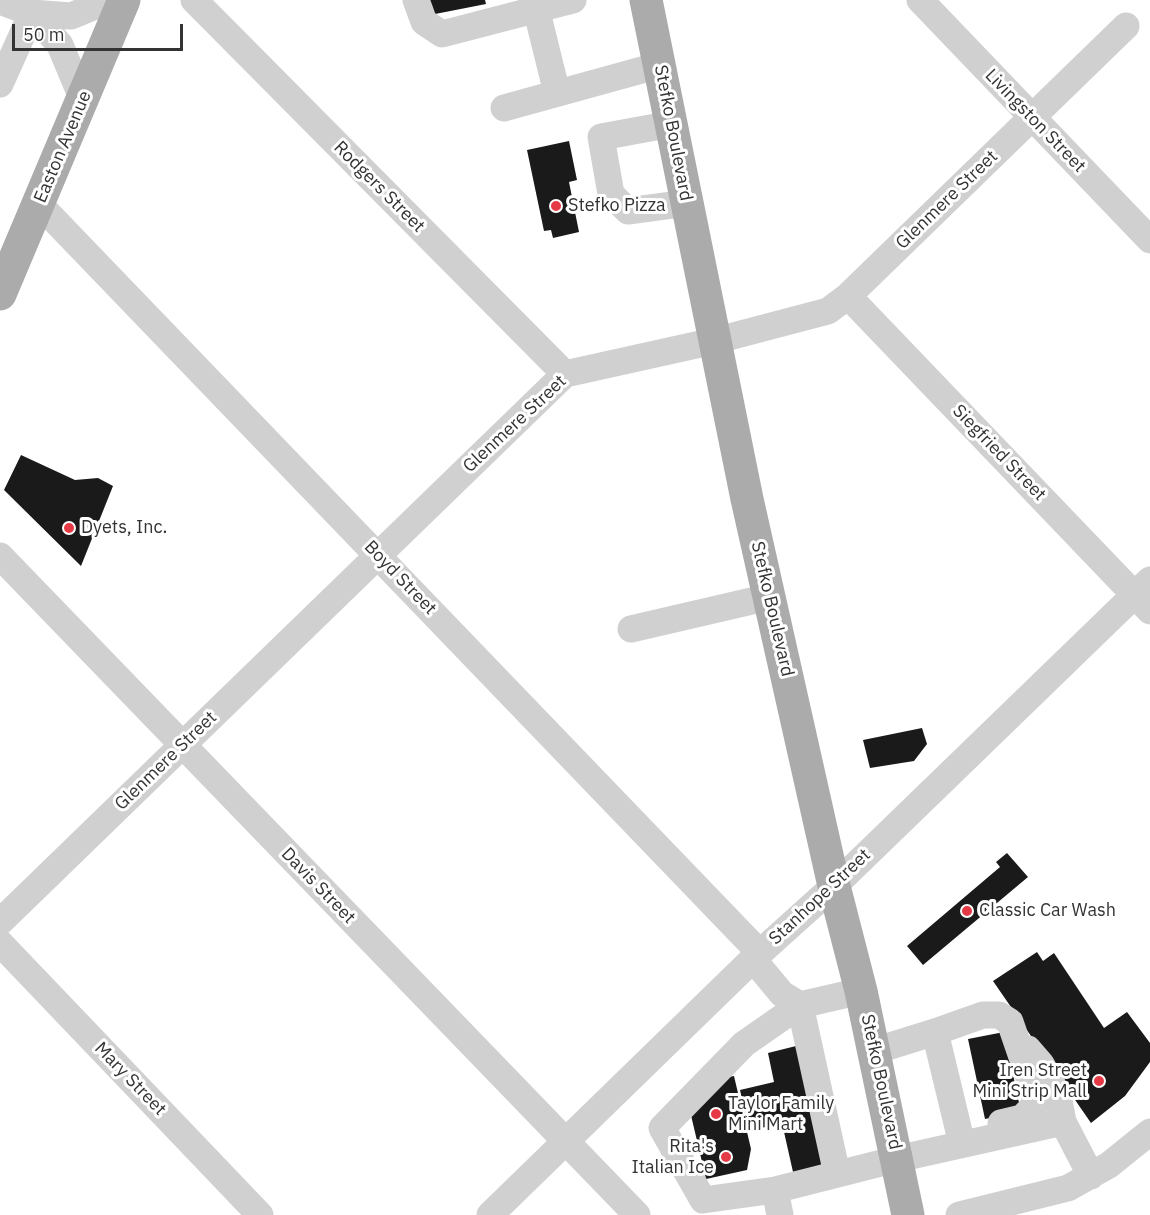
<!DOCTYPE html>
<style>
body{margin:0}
#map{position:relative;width:1150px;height:1215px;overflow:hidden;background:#fff;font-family:"IBM Plex Sans",sans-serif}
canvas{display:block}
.scale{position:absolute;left:12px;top:24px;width:171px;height:27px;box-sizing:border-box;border:3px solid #333;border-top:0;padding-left:8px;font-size:18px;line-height:21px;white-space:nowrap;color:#333;-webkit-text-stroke:4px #fff;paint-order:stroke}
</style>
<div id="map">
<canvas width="1150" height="1215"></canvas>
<div class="scale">50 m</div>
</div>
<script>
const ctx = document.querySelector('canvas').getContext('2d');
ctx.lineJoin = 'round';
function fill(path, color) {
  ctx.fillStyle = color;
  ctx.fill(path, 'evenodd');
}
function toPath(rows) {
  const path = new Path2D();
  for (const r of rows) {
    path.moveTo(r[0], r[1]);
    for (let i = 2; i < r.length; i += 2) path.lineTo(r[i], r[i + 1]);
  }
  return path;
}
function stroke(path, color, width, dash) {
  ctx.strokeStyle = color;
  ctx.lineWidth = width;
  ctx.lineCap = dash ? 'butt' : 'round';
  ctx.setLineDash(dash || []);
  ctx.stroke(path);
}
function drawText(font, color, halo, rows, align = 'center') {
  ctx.font = font + ' "IBM Plex Sans",sans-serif';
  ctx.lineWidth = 6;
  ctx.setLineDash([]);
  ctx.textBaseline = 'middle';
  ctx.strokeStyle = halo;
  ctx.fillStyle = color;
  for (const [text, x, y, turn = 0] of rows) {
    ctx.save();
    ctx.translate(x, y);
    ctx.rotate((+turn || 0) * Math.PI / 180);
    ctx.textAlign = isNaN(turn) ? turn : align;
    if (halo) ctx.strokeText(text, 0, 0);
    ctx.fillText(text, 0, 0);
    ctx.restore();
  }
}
fill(toPath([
 [428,0,485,0,486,4,430,15],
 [569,141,577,180,569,182,579,232,553,238,551,230,544,231,527,150],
 [21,455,75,480,98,478,113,486,81,566,4,490],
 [922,728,927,744,914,761,870,768,863,740],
 [1007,853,1028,877,923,965,907,946,1000,867,996,862],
 [1037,952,1043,961,1054,953,1104,1028,1127,1012,1150,1043,1150,1062,1125,1096,1091,1123,993,981],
 [1004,1032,1021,1112,985,1119,968,1039],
 [804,1044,830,1164,793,1172,782,1123,749,1131,740,1090,774,1082,768,1053],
 [734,1076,751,1149,747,1170,706,1179,690,1111,723,1078]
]), '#1a1a1a');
stroke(toPath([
 [194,0,565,374],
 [416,0,424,22,442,34,573,0],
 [534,0,557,93],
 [920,0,1150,240],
 [0,1,32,13,71,16,110,0],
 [32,13,60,45,83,100],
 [0,84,32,13],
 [504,108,660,65],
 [672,124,601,137,611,194,628,211,687,203],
 [39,204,760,953],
 [848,296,1150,611],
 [0,556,637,1215],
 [631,629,769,597],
 [0,922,565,374,714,341,828,311,848,296,1126,26],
 [0,943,260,1215],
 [753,959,782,994,800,1005,837,1174],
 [861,991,800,1005,744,1044,662,1128,703,1200,775,1190,897,1159,1063,1122,1091,1176],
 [935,1032,983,1015,999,1015,1010,1022,1034,1092,1035,1105,1022,1118,1001,1123],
 [1028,1049,1041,1064,1058,1095,1063,1122],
 [874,1051,935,1032,962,1144],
 [775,1190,780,1215],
 [490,1215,753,959,834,886,1150,580],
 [959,1215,1068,1188,1109,1165,1150,1132]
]), '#d0d0d0', 27);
stroke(toPath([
 [646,0,747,499,834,886,861,991,908,1215],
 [0,294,124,0]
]), '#ababab', 33);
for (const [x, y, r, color] of [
 [556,206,6,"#e63946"],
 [69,528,6,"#e63946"],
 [967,911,6,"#e63946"],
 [1099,1081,6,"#e63946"],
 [716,1114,6,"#e63946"],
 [726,1157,6,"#e63946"]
]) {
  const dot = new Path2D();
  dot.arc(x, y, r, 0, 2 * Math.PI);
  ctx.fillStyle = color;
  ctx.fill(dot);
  stroke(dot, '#fff', 2);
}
drawText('18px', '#333', '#fff', [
 ["Livingston Street",1035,121,46],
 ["Stefko Boulevard",673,133,79],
 ["Easton Avenue",63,147,-67],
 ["Rodgers Street",379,187,45],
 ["Glenmere Street",947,200,-44],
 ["Glenmere Street",515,424,-43],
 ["Siegfried Street",999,453,46],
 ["Boyd Street",400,578,46],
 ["Stefko Boulevard",772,609,77],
 ["Glenmere Street",166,761,-44],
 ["Davis Street",318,886,46],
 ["Stanhope Street",820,897,-43],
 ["Mary Street",130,1079,46],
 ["Stefko Boulevard",881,1082,78]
]);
drawText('18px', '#333', '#fff', [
 ["Stefko Pizza",568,206],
 ["Dyets, Inc.",81,528],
 ["Classic Car Wash",979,911],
 ["Iren Street",1087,1071,"right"],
 ["Mini Strip Mall",1087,1092,"right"],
 ["Taylor Family",728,1104],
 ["Mini Mart",728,1125],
 ["Rita's",714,1147,"right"],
 ["Italian Ice",714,1168,"right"]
], 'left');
</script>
